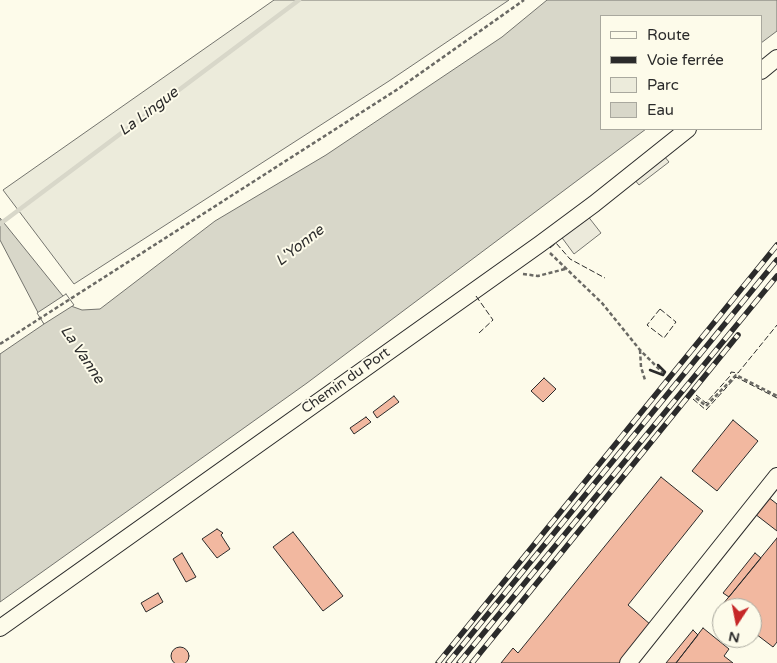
<!DOCTYPE html>
<meta charset="utf-8">
<style>
body{margin:0}
#map{position:relative;width:777px;height:663px;overflow:hidden;background:#fdfbea;font-family:"Varela Round",sans-serif}
canvas{display:block}
.legend{position:absolute;left:600px;top:15px;width:162px;height:115px;box-sizing:border-box;background:#fdfbea;border:1px solid #a9a89e;margin:0;padding:6px 9px;list-style:none;font-size:15px;color:#2b2b2b}
.legend li{display:flex;align-items:center;gap:10px;height:25px}
.legend b{width:25px;border:1px solid #a9a89e}
.north{position:absolute;left:712px;top:598px;width:50px;height:50px;box-sizing:border-box;background:#fdfbea;border:1px solid #a9a89e;border-radius:50%;rotate:191deg;font-size:14px;font-weight:700;line-height:20px;text-align:center;color:#2b2b2b}
.north::after{content:'';display:block;margin:auto;width:18px;height:22px;background:#c62828;clip-path:polygon(50% 0,100% 100%,50% 72%,0 100%)}
</style>
<div id="map">
<canvas width="777" height="663"></canvas>
<ul class="legend">
<li><b style="height:6px;background:#fdfbea"></b>Route</li>
<li><b style="height:6px;background:#2b2b2b"></b>Voie ferrée</li>
<li><b style="height:14px;background:#ecebdb"></b>Parc</li>
<li><b style="height:14px;background:#d8d7c9"></b>Eau</li>
</ul>
<div class="north">N</div>
</div>
<script>
const ctx = document.querySelector('canvas').getContext('2d');
ctx.lineJoin = 'round';
function fill(path, color) {
  ctx.fillStyle = color;
  ctx.fill(path, 'evenodd');
}
function toPath(rows) {
  const path = new Path2D();
  for (const r of rows) {
    if (r.length === 3) {
      path.moveTo(r[0] + r[2], r[1]);
      path.arc(r[0], r[1], r[2], 0, 2 * Math.PI);
      continue;
    }
    path.moveTo(r[0], r[1]);
    for (let i = 2; i < r.length; i += 2) path.lineTo(r[i], r[i + 1]);
  }
  return path;
}
function stroke(path, color, width, dash) {
  ctx.strokeStyle = color;
  ctx.lineWidth = width;
  ctx.lineCap = dash ? 'butt' : 'round';
  ctx.setLineDash(dash || []);
  ctx.stroke(path);
}
function drawText(font, color, halo, rows, align = 'center') {
  ctx.font = font + ' "Varela Round",sans-serif';
  ctx.lineWidth = 4;
  ctx.setLineDash([]);
  ctx.textBaseline = 'middle';
  ctx.strokeStyle = halo;
  ctx.fillStyle = color;
  for (const [text, x, y, turn = 0] of rows) {
    ctx.save();
    ctx.translate(x, y);
    ctx.rotate((+turn || 0) * Math.PI / 180);
    ctx.textAlign = isNaN(turn) ? turn : align;
    if (halo) ctx.strokeText(text, 0, 0);
    ctx.fillText(text, 0, 0);
    ctx.restore();
  }
}
const green = toPath([
 [274,0,509,0,389,81,74,284,3,190,274,0]
]);
fill(green, '#ecebdb');
stroke(green, '#74746e', 1);
const parking = toPath([
 [664,156,669,162,639,185,634,179,664,156],
 [587,215,601,233,574,254,560,235,587,215]
]);
fill(parking, '#eceadb');
stroke(parking, '#74746e', 1);
const water = toPath([
 [547,0,777,0,777,31,761,43,761,16,601,16,601,129,646,129,307,383,0,602,0,354,44,324,0,240,0,218,71,306,82,310,100,309,215,221,326,155,502,37,547,0]
]);
fill(water, '#d8d7c9');
stroke(water, '#74746e', 1);
const pier = toPath([
 [66,294,74,305,44,324,37,313,66,294]
]);
fill(pier, '#fdfbea');
stroke(pier, '#74746e', 1);
stroke(toPath([
 [0,224,299,0]
]), '#d8d7c9', 4.5);
const building = toPath([
 [544,378,556,389,543,402,531,391,544,378],
 [394,396,399,402,377,418,373,412,394,396],
 [366,417,371,422,354,434,350,428,366,417],
 [733,420,758,441,717,491,692,471,733,420],
 [661,477,703,511,628,605,651,625,621,663,501,663,513,648,518,653,661,477],
 [768,497,777,504,777,531,755,514,768,497],
 [217,529,223,533,221,535,230,549,217,558,202,539,217,529],
 [293,532,343,596,323,611,273,547,293,532],
 [777,538,777,642,773,647,752,631,752,608,728,608,723,604,777,538],
 [182,553,196,577,186,582,173,559,182,553],
 [755,553,761,558,729,597,723,593,755,553],
 [158,593,163,602,146,612,141,603,158,593],
 [703,628,729,649,724,656,733,663,676,663,703,628],
 [693,630,698,635,676,663,666,663,693,630],
 [180,656,9]
]);
fill(building, '#f2b8a0');
stroke(building, '#2b2b2b', 1);
const minor = toPath([
 [761,71,777,58],
 [0,628,540,244,594,204,688,129],
 [628,663,777,476]
]);
stroke(minor, '#2b2b2b', 18);
stroke(toPath([
 [550,253,602,303,640,350,663,373],
 [523,274,538,276,565,269],
 [0,344,398,89,524,0],
 [640,350,641,367,645,380],
 [696,398,706,406,736,375,777,396]
]), '#6a6964', 2.5, [4, 2.5]);
stroke(minor, '#fdfbea', 16);
const rail = toPath([
 [438,663,777,245],
 [448,663,777,260],
 [459,663,777,276],
 [472,663,738,335]
]);
stroke(rail, '#2b2b2b', 5.5);
stroke(rail, '#fdfbea', 4, [11]);
stroke(toPath([
 [550,248,556,243,570,259,605,278],
 [476,296,493,320,479,333],
 [660,309,676,322,664,338,647,325,660,309],
 [696,395,706,403,730,376,731,372,738,373,777,325],
 [693,399,706,410,736,377,777,398]
]), '#2b2b2b', 1, [6, 2.5]);
stroke(toPath([
 [650,370,663,375,665,372,658,365]
]), '#2b2b2b', 2.5);
drawText('14px', '#2b2b2b', '#fdfbea', [
 ["Chemin du Port",346,381,-35]
]);
drawText('italic 15px', '#2b2b2b', '#fdfbea', [
 ["La Lingue",149,112,-37],
 ["L'Yonne",300,246,-38],
 ["La Vanne",82,355,56]
]);
</script>
